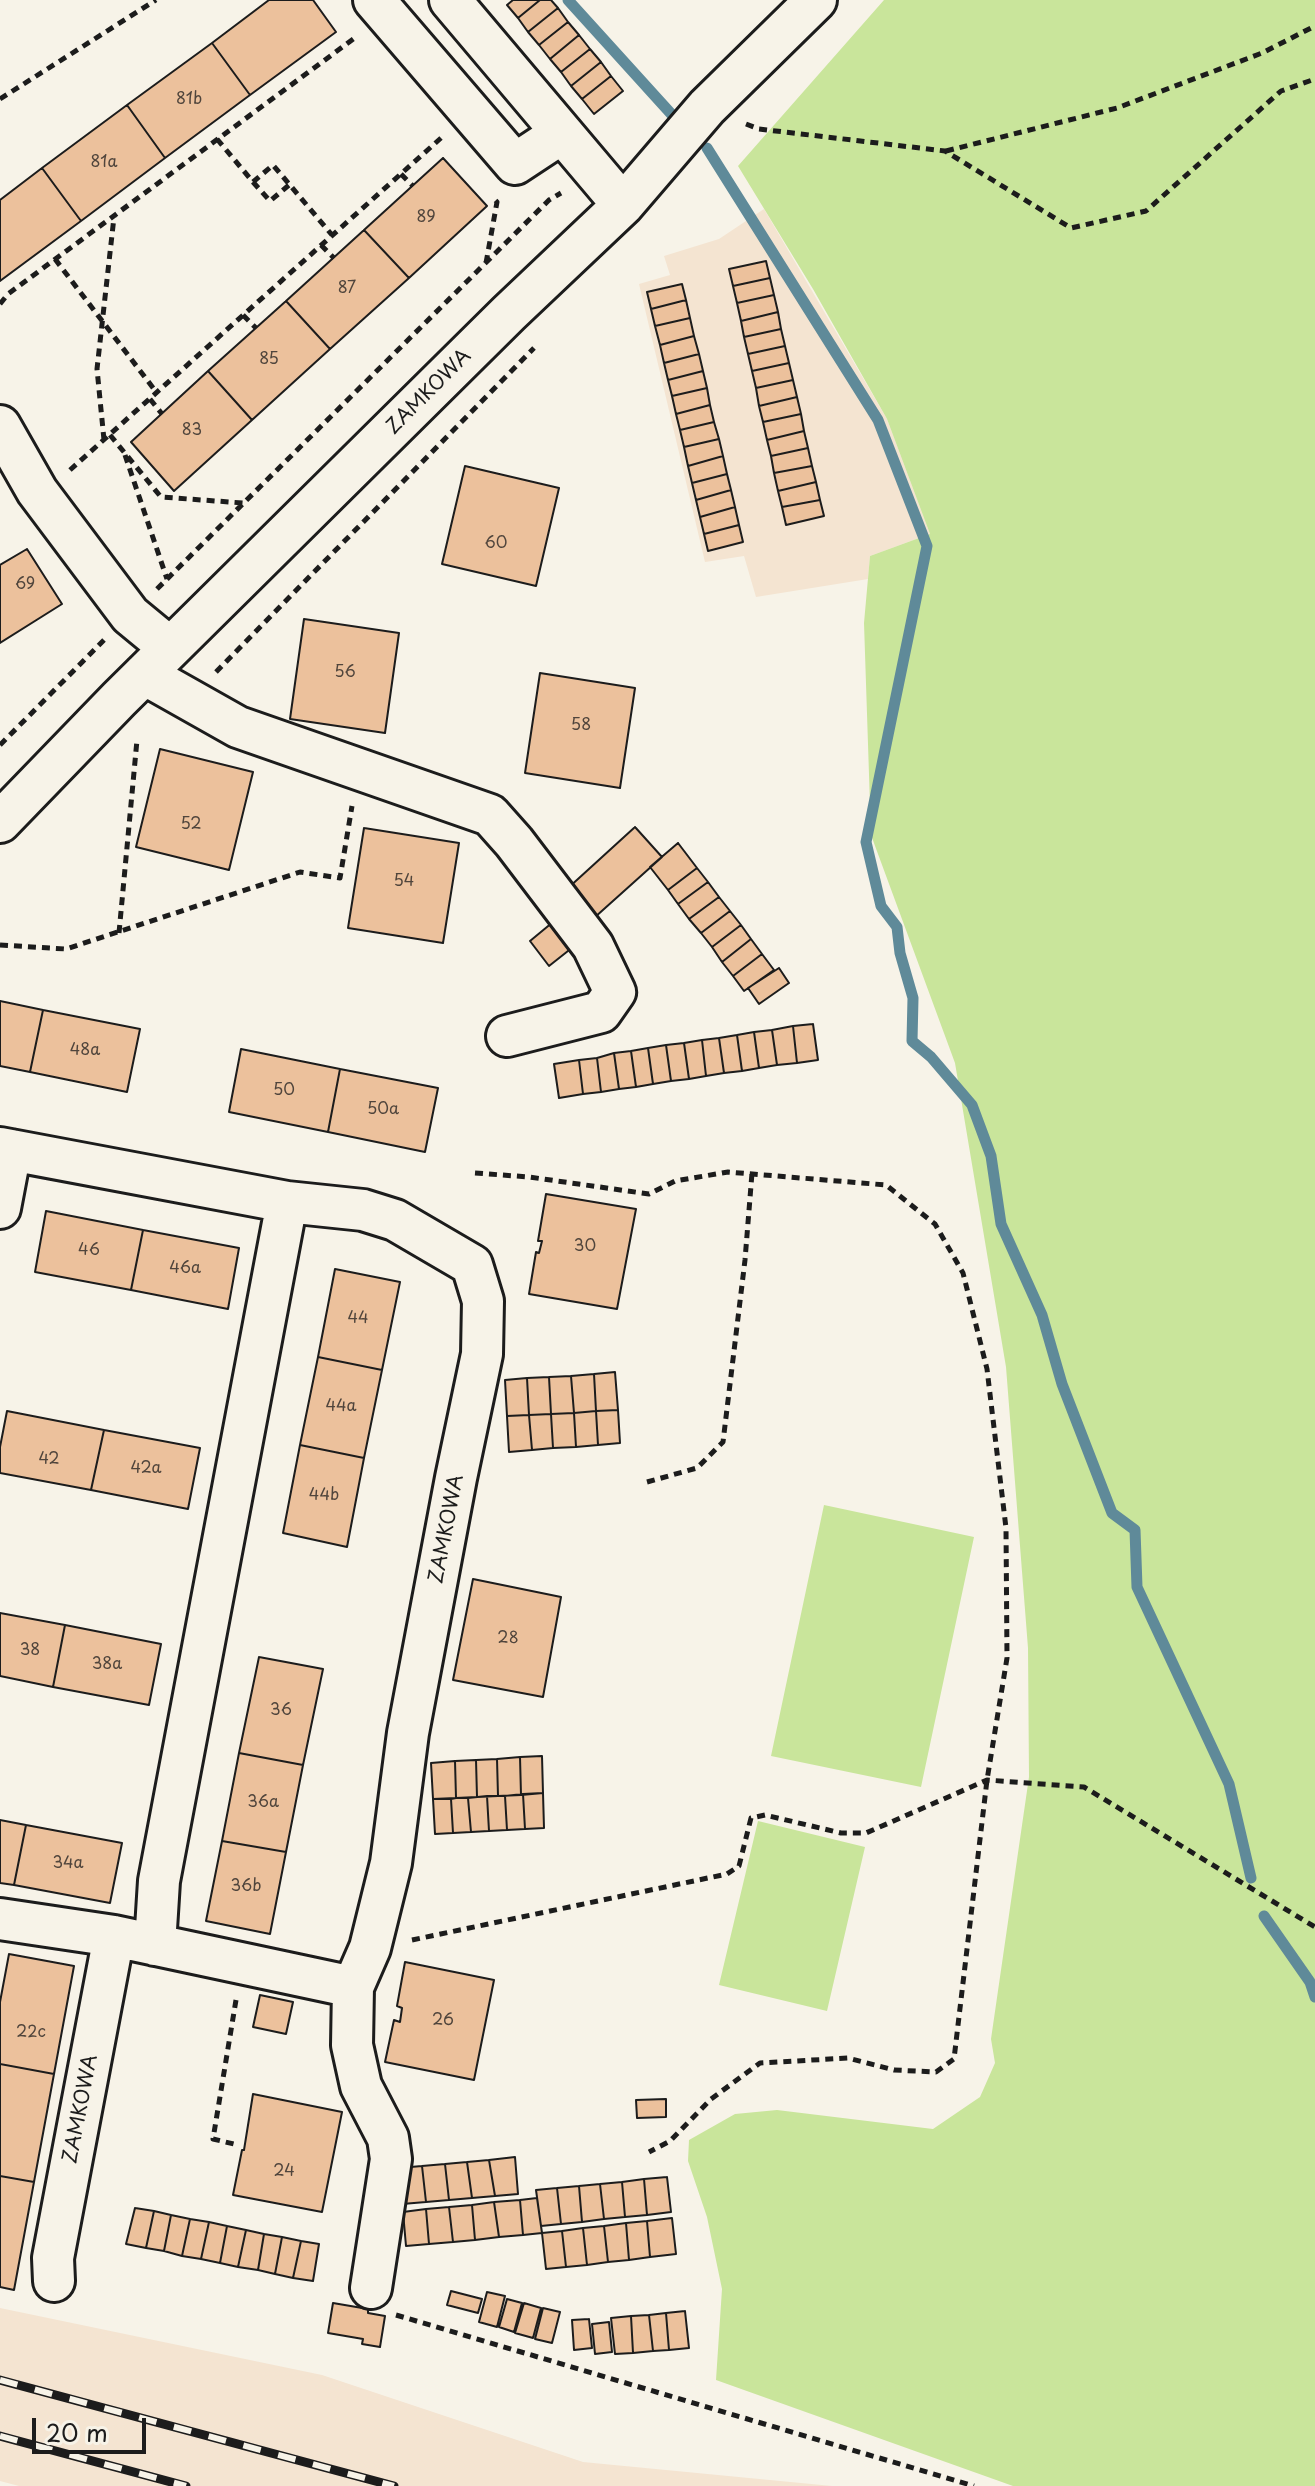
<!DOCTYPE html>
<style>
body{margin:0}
#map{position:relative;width:1315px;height:2486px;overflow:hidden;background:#f7f3e8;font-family:"Playpen Sans",sans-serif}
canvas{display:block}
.scale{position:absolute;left:32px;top:2418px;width:114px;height:36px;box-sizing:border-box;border:4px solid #1c1c1c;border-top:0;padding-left:10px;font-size:24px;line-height:28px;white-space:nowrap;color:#1c1c1c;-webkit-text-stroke:6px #f7f3e8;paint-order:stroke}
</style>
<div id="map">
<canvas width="1315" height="2486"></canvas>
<div class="scale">20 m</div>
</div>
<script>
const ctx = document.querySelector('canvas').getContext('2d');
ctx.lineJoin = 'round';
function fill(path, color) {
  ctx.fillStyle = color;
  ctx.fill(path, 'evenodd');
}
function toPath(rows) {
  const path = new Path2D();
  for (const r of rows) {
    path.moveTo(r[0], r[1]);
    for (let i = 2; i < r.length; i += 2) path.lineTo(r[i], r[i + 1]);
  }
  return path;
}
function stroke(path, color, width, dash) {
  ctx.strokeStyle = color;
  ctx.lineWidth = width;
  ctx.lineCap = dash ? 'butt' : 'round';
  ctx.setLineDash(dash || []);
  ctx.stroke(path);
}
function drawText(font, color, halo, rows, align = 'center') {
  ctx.font = font + ' "Playpen Sans",sans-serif';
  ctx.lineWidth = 6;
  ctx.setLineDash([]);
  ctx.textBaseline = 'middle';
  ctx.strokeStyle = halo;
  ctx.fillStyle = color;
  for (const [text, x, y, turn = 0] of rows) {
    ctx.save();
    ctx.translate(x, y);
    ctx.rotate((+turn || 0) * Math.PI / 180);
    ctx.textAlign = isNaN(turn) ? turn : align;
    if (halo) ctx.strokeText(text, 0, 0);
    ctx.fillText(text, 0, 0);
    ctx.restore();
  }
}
fill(toPath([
 [764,209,887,419,930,534,870,556,868,579,756,597,744,556,705,562,639,284,670,275,664,256,719,239],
 [0,2308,322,2375,583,2462,832,2486,19,2486,0,2481]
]), '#f4e4d1');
fill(toPath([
 [884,0,1315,0,1315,2486,1013,2486,716,2380,722,2289,707,2217,688,2161,689,2140,735,2114,777,2110,933,2129,980,2097,995,2063,991,2039,1029,1777,1028,1648,1006,1367,955,1063,871,835,864,623,870,556,930,534,887,419,813,289,738,166],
 [824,1505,974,1537,921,1787,771,1756],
 [758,1821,865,1847,827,2011,719,1985]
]), '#c9e59b');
stroke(toPath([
 [568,0,674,117],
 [707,148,878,420,927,546,866,842,881,906,897,927,900,953,913,998,912,1041,931,1057,972,1105,991,1156,1001,1224,1042,1315,1062,1384,1112,1513,1135,1530,1137,1587,1229,1784,1251,1878],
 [1264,1916,1310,1982,1315,1997]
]), '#5f8a99', 11);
const building = toPath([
 [269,0,313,0,336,32,250,95,212,43,269,0],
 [513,0,540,0,518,18,507,5,513,0],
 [540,0,551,0,558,8,528,32,518,18,540,0],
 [558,8,568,22,539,45,528,32,558,8],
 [568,22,579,35,550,59,539,45,568,22],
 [579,35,590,49,561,72,550,59,579,35],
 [212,43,250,95,165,158,127,105,212,43],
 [590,49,601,62,571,86,561,72,590,49],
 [601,62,611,76,582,99,571,86,601,62],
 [611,76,623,91,594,114,582,99,611,76],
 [127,105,165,158,81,221,42,168,127,105],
 [443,158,487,206,409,278,364,230,443,158],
 [42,168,81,221,0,281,0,200,42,168],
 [364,230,409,278,330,349,286,301,364,230],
 [766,261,770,278,733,286,729,269,766,261],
 [770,278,774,295,737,303,733,286,770,278],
 [682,284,686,300,651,309,647,292,682,284],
 [774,295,778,312,741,321,737,303,774,295],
 [686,300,690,318,655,326,651,309,686,300],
 [286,301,330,349,252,420,208,371,286,301],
 [778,312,781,329,744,337,741,321,778,312],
 [690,318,694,336,660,345,655,326,690,318],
 [781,329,785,346,748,354,744,337,781,329],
 [694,336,699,354,664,363,660,345,694,336],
 [785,346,789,363,752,371,748,354,785,346],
 [699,354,703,371,668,380,664,363,699,354],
 [789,363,793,380,756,388,752,371,789,363],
 [208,371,252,420,174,491,131,442,208,371],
 [703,371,707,388,672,396,668,380,703,371],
 [793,380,797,397,759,406,756,388,793,380],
 [707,388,710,405,676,414,672,396,707,388],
 [797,397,801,414,763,422,759,406,797,397],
 [710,405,714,422,680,430,676,414,710,405],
 [801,414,804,431,767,440,763,422,801,414],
 [714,422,719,439,684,447,680,430,714,422],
 [804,431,808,448,771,456,767,440,804,431],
 [719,439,723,456,688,466,684,447,719,439],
 [808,448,812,466,774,473,771,456,808,448],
 [723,456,727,474,692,483,688,466,723,456],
 [465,466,559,488,536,586,442,564,465,466],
 [812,466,816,482,778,491,774,473,812,466],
 [727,474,731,490,696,500,692,483,727,474],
 [816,482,820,500,782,507,778,491,816,482],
 [731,490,735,507,700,517,696,500,731,490],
 [820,500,824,516,786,525,782,507,820,500],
 [735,507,739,525,704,534,700,517,735,507],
 [739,525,743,542,708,551,704,534,739,525],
 [27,549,62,604,0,643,0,565,27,549],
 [304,619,399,633,385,733,290,719,304,619],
 [540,673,635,688,620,788,525,773,540,673],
 [160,749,253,772,229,870,136,847,160,749],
 [635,827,662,857,594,918,567,889,635,827],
 [364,828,459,843,443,943,348,928,364,828],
 [678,843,697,868,668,890,650,867,678,843],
 [697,868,708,882,678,904,668,890,697,868],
 [708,882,719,897,689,919,678,904,708,882],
 [719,897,730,911,701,933,689,919,719,897],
 [730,911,741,925,712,947,701,933,730,911],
 [553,922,573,947,549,966,530,941,553,922],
 [741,925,751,939,722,962,712,947,741,925],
 [751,939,762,954,733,976,722,962,751,939],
 [762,954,774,970,744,991,733,976,762,954],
 [779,968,789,983,759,1004,748,988,779,968],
 [0,1001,43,1010,30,1072,0,1066,0,1001],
 [43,1010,140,1029,127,1092,30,1072,43,1010],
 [813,1024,818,1060,797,1063,793,1026,813,1024],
 [793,1026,797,1063,777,1065,772,1030,793,1026],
 [772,1030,777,1065,759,1068,754,1032,772,1030],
 [754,1032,759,1068,742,1071,737,1035,754,1032],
 [737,1035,742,1071,724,1073,719,1038,737,1035],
 [719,1038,724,1073,706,1076,702,1040,719,1038],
 [702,1040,706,1076,689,1079,684,1043,702,1040],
 [684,1043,689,1079,671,1081,666,1045,684,1043],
 [666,1045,671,1081,653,1084,648,1048,666,1045],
 [648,1048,653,1084,636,1087,631,1051,648,1048],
 [241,1049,340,1069,328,1132,229,1112,241,1049],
 [631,1051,636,1087,619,1089,614,1053,631,1051],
 [614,1053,619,1089,601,1092,597,1058,614,1053],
 [597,1058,601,1092,583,1094,579,1060,597,1058],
 [579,1060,583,1094,559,1098,554,1064,579,1060],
 [340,1069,438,1088,425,1152,328,1132,340,1069],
 [546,1194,636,1209,617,1309,529,1294,536,1252,539,1253,542,1241,538,1241,546,1194],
 [46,1211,143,1230,131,1290,35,1272,46,1211],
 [143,1230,239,1248,228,1309,131,1290,143,1230],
 [335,1269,400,1282,382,1370,318,1357,335,1269],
 [318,1357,382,1370,364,1458,300,1445,318,1357],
 [615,1372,618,1410,596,1411,594,1374,615,1372],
 [594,1374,596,1411,574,1413,571,1376,594,1374],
 [571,1376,574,1413,551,1414,549,1377,571,1376],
 [549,1377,551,1414,529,1415,527,1378,549,1377],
 [527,1378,529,1415,507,1416,505,1380,527,1378],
 [618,1410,620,1443,598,1445,596,1411,618,1410],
 [7,1411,104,1430,91,1490,0,1473,0,1447,7,1411],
 [596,1411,598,1445,576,1447,574,1413,596,1411],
 [574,1413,576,1447,553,1448,551,1414,574,1413],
 [551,1414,553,1448,532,1450,529,1415,551,1414],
 [529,1415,532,1450,509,1452,507,1416,529,1415],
 [104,1430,200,1448,188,1509,91,1490,104,1430],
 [300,1445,364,1458,347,1547,283,1533,300,1445],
 [473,1579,561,1597,543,1697,453,1680,473,1579],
 [0,1613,65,1625,53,1687,0,1676,0,1613],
 [65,1625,161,1644,149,1705,53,1687,65,1625],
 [259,1657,323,1669,303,1765,239,1753,259,1657],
 [239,1753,303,1765,286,1852,222,1841,239,1753],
 [542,1756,543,1793,521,1795,520,1757,542,1756],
 [520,1757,521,1795,498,1796,497,1759,520,1757],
 [497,1759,498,1796,477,1797,476,1760,497,1759],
 [476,1760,477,1797,456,1798,455,1761,476,1760],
 [455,1761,456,1798,433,1799,431,1763,455,1761],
 [543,1793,544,1828,525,1829,523,1794,543,1793],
 [523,1794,525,1829,507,1830,505,1796,523,1794],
 [487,1796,505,1796,507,1830,489,1831,487,1796],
 [487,1796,489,1831,471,1832,468,1798,487,1796],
 [456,1798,468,1798,471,1832,453,1833,451,1799,456,1798],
 [433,1799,451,1799,453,1833,435,1834,433,1799],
 [0,1820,26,1825,14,1885,0,1883,0,1820],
 [26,1825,122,1843,110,1903,14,1885,26,1825],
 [222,1841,286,1852,270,1934,206,1921,222,1841],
 [9,1954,74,1966,54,2074,0,2064,0,2002,9,1954],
 [405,1962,494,1980,474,2080,385,2062,394,2020,400,2022,402,2008,397,2006,405,1962],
 [260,1995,293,2002,286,2034,253,2027,260,1995],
 [0,2064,54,2074,34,2182,0,2176,0,2064],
 [253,2094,342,2112,322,2212,233,2195,242,2150,244,2150,253,2094],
 [666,2099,666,2117,637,2118,636,2100,666,2099],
 [515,2157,518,2194,495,2196,489,2160,515,2157],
 [489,2160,495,2196,472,2198,467,2162,489,2160],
 [467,2162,472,2198,449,2200,445,2164,467,2162],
 [445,2164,449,2200,426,2202,422,2166,445,2164],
 [422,2166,426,2202,402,2204,399,2168,422,2166],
 [0,2176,34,2182,14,2290,0,2287,0,2176],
 [667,2177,671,2212,647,2215,644,2179,667,2177],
 [644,2179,647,2215,625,2217,622,2182,644,2179],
 [622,2182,625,2217,604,2219,600,2184,622,2182],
 [600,2184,604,2219,582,2222,579,2186,600,2184],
 [579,2186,582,2222,561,2224,557,2188,579,2186],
 [557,2188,561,2224,541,2226,536,2190,557,2188],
 [537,2198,542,2233,523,2235,520,2200,537,2198],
 [520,2200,523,2235,499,2237,494,2202,520,2200],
 [494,2202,499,2237,475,2240,472,2205,494,2202],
 [472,2205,475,2240,453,2242,449,2207,472,2205],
 [449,2207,453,2242,429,2244,426,2209,449,2207],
 [135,2208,154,2211,146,2248,126,2244,135,2208],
 [426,2209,429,2244,406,2246,403,2212,426,2209],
 [154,2211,171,2215,164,2251,146,2248,154,2211],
 [171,2215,190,2219,182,2256,164,2251,171,2215],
 [672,2218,676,2254,650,2257,647,2221,672,2218],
 [190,2219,209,2222,201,2259,182,2256,190,2219],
 [647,2221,650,2257,629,2260,626,2223,647,2221],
 [209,2222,227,2226,220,2263,201,2259,209,2222],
 [626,2223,629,2260,608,2262,604,2226,626,2223],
 [227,2226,246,2230,238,2267,220,2263,227,2226],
 [604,2226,608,2262,587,2265,583,2228,604,2226],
 [583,2228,587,2265,566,2267,562,2231,583,2228],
 [246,2230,264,2234,258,2270,238,2267,246,2230],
 [562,2231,566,2267,546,2269,542,2233,562,2231],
 [264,2234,282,2237,275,2274,258,2270,264,2234],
 [282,2237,301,2241,293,2278,275,2274,282,2237],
 [301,2241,319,2244,313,2281,293,2278,301,2241],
 [451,2291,482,2299,478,2313,447,2305,451,2291],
 [487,2292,505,2296,497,2327,479,2322,487,2292],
 [507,2299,522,2303,514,2332,499,2327,507,2299],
 [333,2303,368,2309,368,2313,385,2316,380,2347,362,2344,363,2339,328,2333,333,2303],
 [524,2303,541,2308,533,2338,515,2333,524,2303],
 [543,2308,560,2312,552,2343,535,2339,543,2308],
 [685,2311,689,2348,669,2350,666,2313,685,2311],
 [666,2313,669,2350,653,2351,649,2315,666,2313],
 [649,2315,653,2351,633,2353,631,2316,649,2315],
 [631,2316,633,2353,615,2354,611,2318,631,2316],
 [589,2319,592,2348,574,2350,572,2320,589,2319],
 [609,2322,612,2352,595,2354,592,2324,609,2322]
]);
fill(building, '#ecc19c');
stroke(building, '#1c1c1c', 2);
const minor = toPath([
 [374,0,515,164,562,133],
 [450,0,623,205],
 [0,426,37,491,130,615,170,648],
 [144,674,238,727,490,815,514,842,593,946,615,992,601,1012,507,1036],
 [0,822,119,699,509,313,623,205,707,107,816,0],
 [0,1148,287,1202,363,1210,395,1220,472,1265,483,1301,482,1354,456,1478,408,1733,391,1863,370,1948,353,1987,352,2045,361,2086,388,2138,391,2159,371,2288],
 [0,1208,11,1150],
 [0,1919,114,1936],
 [155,1945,159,1881,287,1202],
 [54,2281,53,2258,114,1936,353,1987]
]);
stroke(minor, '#1c1c1c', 46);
stroke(toPath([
 [0,99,156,0],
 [746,124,759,129,945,151,1071,228,1146,211,1281,91,1315,79],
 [217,139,253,182,273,165,332,235],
 [946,151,1117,108,1262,53,1315,26],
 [401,174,413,186],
 [253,182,270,201,289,185],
 [321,245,334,258],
 [55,259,157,393],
 [486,263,497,202,494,199],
 [0,304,8,294,356,37],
 [243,315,256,328],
 [150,399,162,414],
 [110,435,161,497,243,503],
 [104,440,97,369,114,217],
 [125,455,167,579],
 [70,470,441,138],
 [157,589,549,200,561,193],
 [216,672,534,348],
 [0,745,104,640],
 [119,933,137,740],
 [0,945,66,949,300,872,340,878,352,806],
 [475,1173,529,1177,649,1194,675,1181,728,1172,886,1185,935,1224,963,1273,987,1369,1006,1528,1007,1658,987,1780,954,2059,936,2072,894,2070,848,2058,760,2063,711,2099,670,2141,649,2152],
 [647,1482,697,1468,723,1442,745,1260,752,1173],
 [412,1940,727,1874,739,1866,751,1818,765,1815,841,1833,866,1833,987,1780,1084,1787,1315,1927],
 [236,2000,213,2139,238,2145],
 [396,2315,974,2486]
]), '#1c1c1c', 5, [8, 6]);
stroke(minor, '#f7f3e8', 40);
const rail = toPath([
 [0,2380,394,2486],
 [0,2436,186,2486]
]);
stroke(rail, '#1c1c1c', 9);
stroke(rail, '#f7f3e8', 6, [18]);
drawText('16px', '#50453c', null, [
 ["81b",189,100],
 ["81a",104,163],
 ["89",426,218],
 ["87",347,289],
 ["85",269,360],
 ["83",192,431],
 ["60",496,544],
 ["69",25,585],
 ["56",345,673],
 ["58",581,726],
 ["52",191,825],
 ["54",404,882],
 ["48a",85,1051],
 ["50",284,1091],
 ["50a",383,1110],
 ["30",585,1247],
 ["46",89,1251],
 ["46a",185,1269],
 ["44",358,1319],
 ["44a",341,1407],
 ["42",49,1460],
 ["42a",146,1469],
 ["44b",324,1496],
 ["28",508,1639],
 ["38",30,1651],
 ["38a",107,1665],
 ["36",281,1711],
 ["36a",263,1803],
 ["34a",68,1864],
 ["36b",246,1887],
 ["26",443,2021],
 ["22c",31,2033],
 ["24",284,2172]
]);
drawText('20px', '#1c1c1c', '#f7f3e8', [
 ["ZAMKOWA",429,392,-45],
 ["ZAMKOWA",447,1529,-79],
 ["ZAMKOWA",81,2109,-79]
]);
</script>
